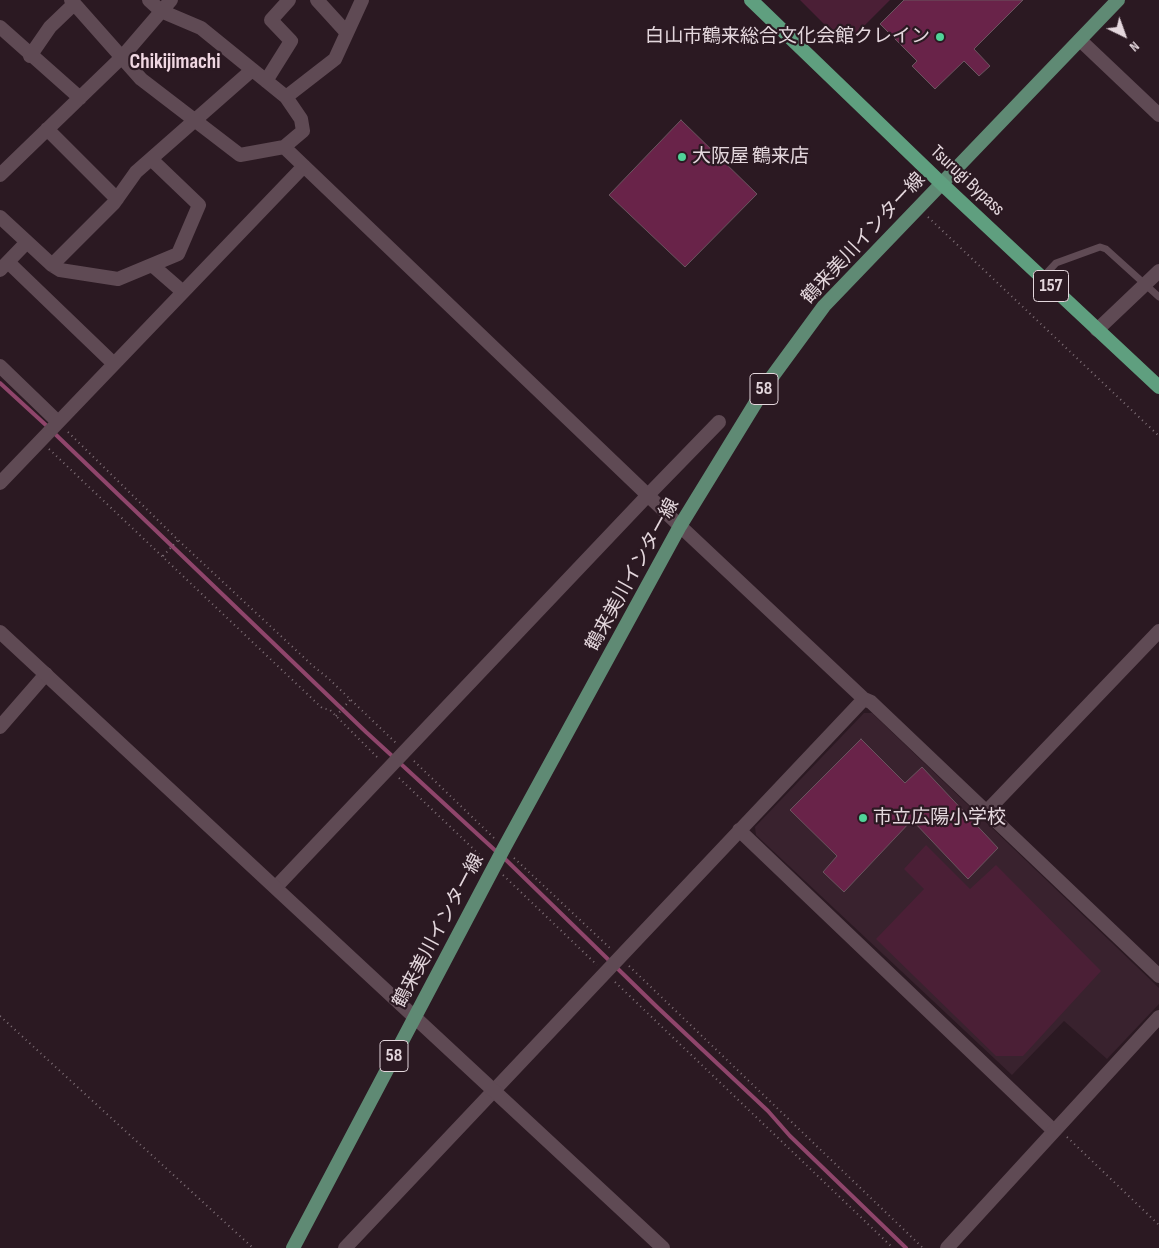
<!DOCTYPE html>
<meta charset="utf-8">
<style>
body{margin:0}
#map{position:relative;width:1159px;height:1248px;overflow:hidden;background:#2b1922;font-family:"Sofia Sans Condensed",sans-serif}
canvas{display:block}
.north{position:absolute;left:1099px;top:10px;width:50px;height:50px;-webkit-text-stroke:4px #2b1922;paint-order:stroke;rotate:138deg;font-size:14px;font-weight:700;line-height:20px;text-align:center;color:#e4d7dd}
.north::after{content:'';display:block;margin:auto;width:18px;height:22px;background:#e4d7dd;clip-path:polygon(50% 0,100% 100%,50% 72%,0 100%)}
</style>
<div id="map">
<canvas width="1159" height="1248"></canvas>
<div class="north">N</div>
</div>
<script>
const ctx = document.querySelector('canvas').getContext('2d');
ctx.lineJoin = 'round';
function fill(path, color) {
  ctx.fillStyle = color;
  ctx.fill(path, 'evenodd');
}
function toPath(rows) {
  const path = new Path2D();
  for (const r of rows) {
    path.moveTo(r[0], r[1]);
    for (let i = 2; i < r.length; i += 2) path.lineTo(r[i], r[i + 1]);
  }
  return path;
}
function stroke(path, color, width, dash) {
  ctx.strokeStyle = color;
  ctx.lineWidth = width;
  ctx.lineCap = dash ? 'butt' : 'round';
  ctx.setLineDash(dash || []);
  ctx.stroke(path);
}
function drawText(font, color, halo, rows, align = 'center') {
  ctx.font = font + ' "Sofia Sans Condensed","Noto Sans JP",sans-serif';
  ctx.lineWidth = 4.5;
  ctx.setLineDash([]);
  ctx.textBaseline = 'middle';
  ctx.strokeStyle = halo;
  ctx.fillStyle = color;
  for (const [text, x, y, turn = 0] of rows) {
    ctx.save();
    ctx.translate(x, y);
    ctx.rotate((+turn || 0) * Math.PI / 180);
    ctx.textAlign = isNaN(turn) ? turn : align;
    if (halo) ctx.strokeText(text, 0, 0);
    ctx.fillText(text, 0, 0);
    ctx.restore();
  }
}
fill(toPath([
 [864,713,872,713,1159,988,1159,1004,1107,1059,1064,1021,1012,1075,756,835,755,827]
]), '#39222e');
fill(toPath([
 [800,0,890,0,845,45],
 [926,845,970,889,996,865,1101,971,1023,1056,996,1056,876,939,924,889,904,869]
]), '#4b1f36');
stroke(toPath([
 [0,383,48,427],
 [53,432,366,732,498,853],
 [504,858,657,1007,768,1111,790,1136,906,1248]
]), '#8f456b', 4);
const building = toPath([
 [904,0,1023,0,974,49,990,66,979,76,964,61,935,89,912,66,917,61,880,24,904,0],
 [681,120,757,194,685,267,609,195,681,120],
 [861,739,905,783,922,767,998,848,968,879,912,820,844,892,823,872,837,856,790,810,861,739]
]);
fill(building, '#692349');
stroke(building, '#6a555f', 1);
stroke(toPath([
 [928,217,1159,436],
 [68,432,178,540,313,666,328,678,396,743],
 [49,449,322,708,330,710,379,759],
 [163,556,178,540],
 [336,716,351,699],
 [414,761,495,839],
 [399,778,484,859],
 [514,858,611,949],
 [503,875,597,965],
 [629,966,923,1248],
 [615,982,893,1248],
 [0,1016,253,1248],
 [1067,1137,1159,1225]
]), '#7f7077', 2, [1, 4]);
stroke(toPath([
 [1042,278,1056,263,1100,247,1106,249,1159,297]
]), '#5f4a54', 7);
stroke(toPath([
 [71,0,141,79,240,155,284,147,680,526,864,699,871,702,1159,976],
 [149,0,161,11,201,28,286,97,301,119,303,131,284,147],
 [317,0,347,33],
 [0,27,80,98],
 [1080,40,1159,115],
 [30,56,50,27,74,4],
 [266,81,291,41,271,20,289,0],
 [286,97,335,59,362,0],
 [47,129,117,199],
 [0,175,122,57,171,0],
 [0,217,52,265,114,203,136,172,252,70],
 [8,262,114,364],
 [52,265,60,270,118,279,178,254,199,205,151,159],
 [152,265,183,292],
 [0,270,27,242],
 [1097,330,1159,271],
 [0,366,58,422],
 [0,483,304,166],
 [0,727,46,674],
 [986,812,1159,631],
 [739,830,1053,1130],
 [276,887,649,494,719,422],
 [345,1248,864,699]
]), '#5f4a54', 14);
stroke(toPath([
 [0,632,663,1248],
 [947,1248,1159,1017]
]), '#5f4a54', 14);
stroke(toPath([
 [293,1248,504,848,680,526,769,381,824,306,1118,0]
]), '#5f8a74', 14);
stroke(toPath([
 [751,0,942,184,1159,387]
]), '#5f9f7f', 14);
for (const [x, y, r, color] of [
 [940,37,5,"#50d398"],
 [682,157,5,"#50d398"],
 [863,818,5,"#50d398"]
]) {
  const dot = new Path2D();
  dot.arc(x, y, r, 0, 2 * Math.PI);
  ctx.fillStyle = color;
  ctx.fill(dot);
  stroke(dot, '#2b1922', 2);
}
for (const [x, y, w] of [
 [1051,286,35],
 [764,389,28],
 [394,1056,28]
]) {
  const box = new Path2D();
  box.roundRect(x - w / 2, y - 15.5, w, 31, 4);
  ctx.fillStyle = '#2b1922';
  ctx.fill(box);
  stroke(box, '#e4d7dd', 1);
}
drawText('bold 18px', '#e4d7dd', null, [
 ["157",1051,286],
 ["58",764,389],
 ["58",394,1056]
]);
drawText('19px', '#e4d7dd', '#2b1922', [
 ["白山市鶴来総合文化会館クレイン",930,37,"right"],
 ["大阪屋 鶴来店",692,157],
 ["市立広陽小学校",873,818]
], 'left');
drawText('19px', '#e4d7dd', '#2b1922', [
 ["Tsurugi Bypass",967,181,43],
 ["鶴来美川インター線",864,239,-47],
 ["鶴来美川インター線",633,575,-61],
 ["鶴来美川インター線",439,931,-62]
]);
drawText('bold 21px', '#f0d7e2', '#2b1922', [
 ["Chikijimachi",175,63]
]);
</script>
